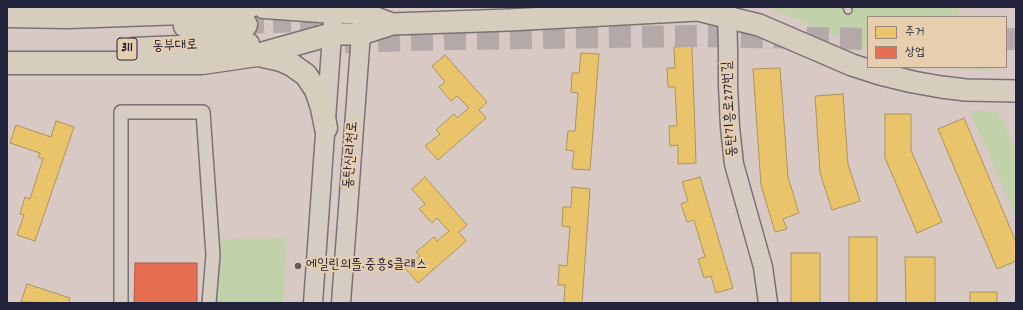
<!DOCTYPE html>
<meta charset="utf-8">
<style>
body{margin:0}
#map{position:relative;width:1023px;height:310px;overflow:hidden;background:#d9c9c4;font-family:Dekko,"Poor Story",sans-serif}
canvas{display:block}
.frame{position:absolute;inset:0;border:8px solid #22223b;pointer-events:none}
.legend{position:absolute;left:867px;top:16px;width:140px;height:52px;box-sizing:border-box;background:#e7ceaf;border:1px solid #988981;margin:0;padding:5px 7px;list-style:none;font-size:12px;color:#22223b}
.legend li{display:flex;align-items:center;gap:8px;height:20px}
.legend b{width:20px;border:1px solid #988981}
</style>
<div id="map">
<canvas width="1023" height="310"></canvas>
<div class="frame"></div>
<ul class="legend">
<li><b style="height:11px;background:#e9c46a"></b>주거</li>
<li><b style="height:11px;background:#e76f51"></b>상업</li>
</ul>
</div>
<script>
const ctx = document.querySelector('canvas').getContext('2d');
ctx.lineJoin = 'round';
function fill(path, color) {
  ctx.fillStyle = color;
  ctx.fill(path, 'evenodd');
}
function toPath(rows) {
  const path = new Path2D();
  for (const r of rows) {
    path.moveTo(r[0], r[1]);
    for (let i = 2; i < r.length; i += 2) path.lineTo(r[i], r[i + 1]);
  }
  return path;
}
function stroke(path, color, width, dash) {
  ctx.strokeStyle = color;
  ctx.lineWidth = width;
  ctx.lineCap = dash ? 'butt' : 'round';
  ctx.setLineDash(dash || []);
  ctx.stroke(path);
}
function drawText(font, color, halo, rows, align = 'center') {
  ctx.font = font + ' Dekko,"Poor Story",sans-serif';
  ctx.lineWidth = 4;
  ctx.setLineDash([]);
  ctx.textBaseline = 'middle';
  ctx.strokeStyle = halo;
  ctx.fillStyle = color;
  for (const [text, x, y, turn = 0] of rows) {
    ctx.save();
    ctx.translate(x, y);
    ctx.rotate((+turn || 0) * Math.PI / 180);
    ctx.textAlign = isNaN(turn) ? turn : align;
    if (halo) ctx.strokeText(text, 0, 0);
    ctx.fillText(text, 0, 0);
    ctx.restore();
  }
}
fill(toPath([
 [768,7,956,7,962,17,868,17,868,48,848,41],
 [943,67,990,67,993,71,949,68],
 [970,111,998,112,1016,150,1016,217],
 [287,238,283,303,215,303,221,239]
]), '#c1d1aa');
const homes = toPath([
 [692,46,696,163,678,164,678,145,670,146,669,126,677,126,675,87,668,87,667,68,675,68,674,47,692,46],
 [581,53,599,54,590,170,572,169,574,151,566,150,568,131,575,131,578,93,571,92,572,73,579,73,581,53],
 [445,55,487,102,479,110,486,118,438,160,425,146,440,134,436,130,454,114,457,118,469,108,457,96,451,101,439,87,445,82,432,66,445,55],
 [780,68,788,177,799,213,783,219,787,229,775,232,761,185,753,69,780,68],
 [843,94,848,164,860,201,832,210,820,173,815,96,843,94],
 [885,114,911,114,911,150,942,222,917,233,885,158,885,114],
 [964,118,1016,242,1016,261,997,269,938,129,964,118],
 [56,121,74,127,35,241,17,235,24,215,20,214,25,197,30,199,43,159,38,157,40,153,10,143,16,125,51,137,56,121],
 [425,177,467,225,459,232,466,241,418,283,405,268,420,256,416,252,434,237,437,241,449,231,437,218,432,223,419,209,425,204,412,189,425,177],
 [700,177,733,288,716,293,711,276,704,278,698,259,705,257,694,220,687,222,681,204,688,201,682,182,700,177],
 [572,187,590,189,582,303,564,303,565,285,558,285,559,265,567,266,570,227,562,226,563,207,571,207,572,187],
 [849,237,877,237,877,303,849,303,849,237],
 [791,253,820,253,820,303,791,303,791,253],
 [905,257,935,257,935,303,906,303,905,257],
 [27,284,70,298,69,303,21,302,27,284],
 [970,292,997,292,997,303,970,303,970,292]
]);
fill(homes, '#e9c46a');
stroke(homes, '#ad935c', 1);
const shops = toPath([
 [135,263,197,263,197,303,134,303,135,263]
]);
fill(shops, '#e76f51');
stroke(shops, '#ac584a', 1);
stroke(toPath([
 [246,25,347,21]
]), '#b4a8a9', 18, [18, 9]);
stroke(toPath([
 [1006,39,1016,39],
 [345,42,450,39,699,36,868,39]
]), '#b4a8a9', 22, [22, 11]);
const lane = toPath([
 [847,7,848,10]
]);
const street = toPath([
 [121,303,121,112,203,112,213,255,209,303]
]);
const secondary = toPath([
 [727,7,728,49,728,85,730,127,734,164,763,267,768,303],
 [313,303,333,21],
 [341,303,362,20]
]);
const primary = toPath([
 [334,12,363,13,392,24],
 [332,34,361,34,392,24,509,20,698,10,759,25,852,65,880,74,913,82,941,87,966,90,1016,91]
]);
const highway = toPath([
 [264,7,334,12],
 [7,16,68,17,183,13,249,7],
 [185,26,246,25],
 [134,49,248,44],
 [259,55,281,60,292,65,306,75,316,90,322,108,326,128],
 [7,63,202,63,257,55,332,34]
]);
stroke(lane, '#797274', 10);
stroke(street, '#797274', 16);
stroke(secondary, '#797274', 21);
stroke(primary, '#797274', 24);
stroke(highway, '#797274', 25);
stroke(lane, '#d6ccc1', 7);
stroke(street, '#d6ccc1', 13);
stroke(secondary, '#d6ccc1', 18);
stroke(primary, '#d7cdbe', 21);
stroke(highway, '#d7cdbe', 22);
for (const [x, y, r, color] of [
 [298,266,4,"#625c6b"]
]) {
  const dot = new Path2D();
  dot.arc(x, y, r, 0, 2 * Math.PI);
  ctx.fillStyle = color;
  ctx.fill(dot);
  stroke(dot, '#e7ceaf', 1.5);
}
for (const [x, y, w] of [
 [127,49,20]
]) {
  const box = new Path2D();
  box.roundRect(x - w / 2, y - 11, w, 22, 3);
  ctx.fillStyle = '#e7ceaf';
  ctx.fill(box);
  stroke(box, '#22223b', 1);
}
drawText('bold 13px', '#22223b', null, [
 ["311",127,49]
]);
drawText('14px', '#22223b', '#e7ceaf', [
 ["동부대로",175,47,-2],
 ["동탄기흥로277번길",731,109,-93],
 ["동탄신리천로",352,155,-86]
]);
drawText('14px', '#22223b', '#e7ceaf', [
 ["에일린의뜰.중흥S클래스",306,266]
], 'left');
</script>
